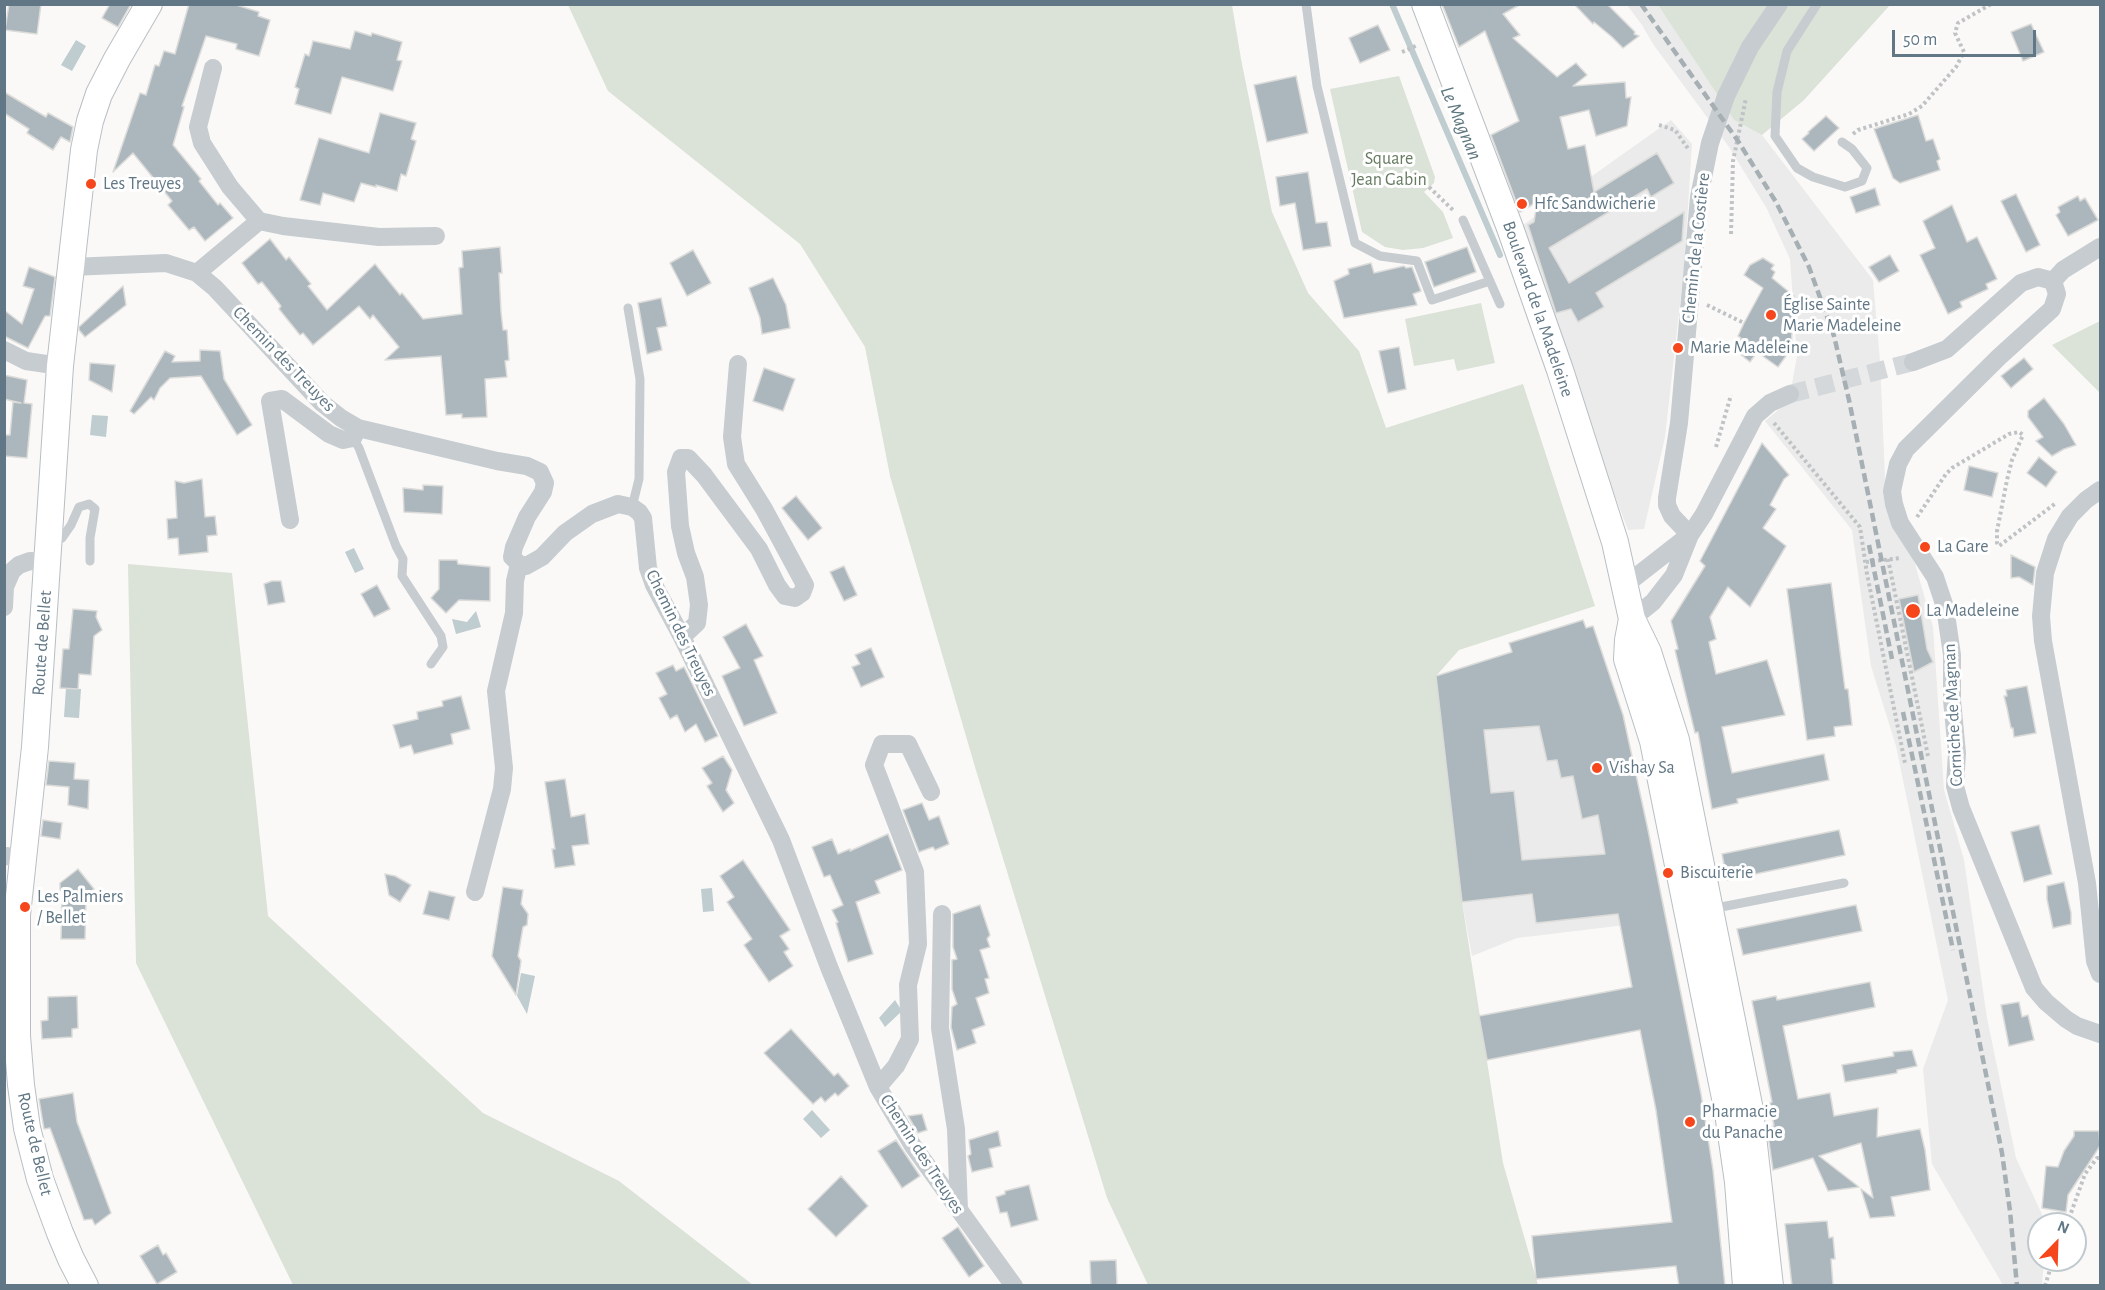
<!DOCTYPE html>
<meta charset="utf-8">
<style>
body{margin:0}
#map{position:relative;width:2105px;height:1290px;overflow:hidden;background:#faf9f7;font-family:"Alegreya Sans",sans-serif}
canvas{display:block}
.frame{position:absolute;inset:0;border:6px solid #617785;pointer-events:none}
.north{position:absolute;left:2027px;top:1212px;width:60px;height:60px;box-sizing:border-box;background:#fff;border:2px solid #c0c9ce;border-radius:50%;rotate:23deg;font-size:16px;font-weight:700;line-height:24px;text-align:center;color:#617785}
.north::after{content:'';display:block;margin:auto;width:21px;height:27px;background:#f5461c;clip-path:polygon(50% 0,100% 100%,50% 72%,0 100%)}
.scale{position:absolute;left:1892px;top:30px;width:144px;height:27px;box-sizing:border-box;border:3px solid #617785;border-top:0;padding-left:8px;font-size:18px;line-height:21px;white-space:nowrap;color:#617785;-webkit-text-stroke:4px #fff;paint-order:stroke}
</style>
<div id="map">
<canvas width="2105" height="1290"></canvas>
<div class="frame"></div>
<div class="north">N</div>
<div class="scale">50 m</div>
</div>
<script>
const ctx = document.querySelector('canvas').getContext('2d');
ctx.lineJoin = 'round';
function fill(path, color) {
  ctx.fillStyle = color;
  ctx.fill(path, 'evenodd');
}
function toPath(rows) {
  const path = new Path2D();
  for (const r of rows) {
    path.moveTo(r[0], r[1]);
    for (let i = 2; i < r.length; i += 2) path.lineTo(r[i], r[i + 1]);
  }
  return path;
}
function stroke(path, color, width, dash) {
  ctx.strokeStyle = color;
  ctx.lineWidth = width;
  ctx.lineCap = dash ? 'butt' : 'round';
  ctx.setLineDash(dash || []);
  ctx.stroke(path);
}
function drawText(font, color, halo, rows, align = 'center') {
  ctx.font = font + ' "Alegreya Sans",sans-serif';
  ctx.lineWidth = 6;
  ctx.setLineDash([]);
  ctx.textBaseline = 'middle';
  ctx.strokeStyle = halo;
  ctx.fillStyle = color;
  for (const [text, x, y, turn = 0] of rows) {
    ctx.save();
    ctx.translate(x, y);
    ctx.rotate((+turn || 0) * Math.PI / 180);
    ctx.textAlign = isNaN(turn) ? turn : align;
    if (halo) ctx.strokeText(text, 0, 0);
    ctx.fillText(text, 0, 0);
    ctx.restore();
  }
}
fill(toPath([
 [1627,5,1658,5,1734,120,1762,135,1873,280,1880,361,1885,478,1894,515,1911,550,1933,627,1944,790,1964,860,1987,1018,2016,1158,2045,1221,2045,1224,2039,1224,2039,1260,2044,1260,2042,1285,2003,1285,1932,1164,1923,1069,1948,1000,1896,746,1871,666,1852,530,1765,421,1789,401,1797,356,1790,259,1767,209,1729,147,1653,44,1642,25],
 [1671,120,1692,144,1684,268,1665,437,1644,529,1628,530,1571,382,1523,225],
 [1593,626,1623,715,1667,920,1517,938,1472,956,1462,902,1436,676]
]), '#eaebea');
fill(toPath([
 [568,5,1232,5,1241,59,1272,212,1308,293,1359,351,1386,428,1523,384,1595,606,1459,650,1436,676,1462,902,1503,1163,1538,1285,1148,1285,1107,1198,975,767,890,476,865,347,800,244,608,91],
 [1658,5,1890,5,1804,100,1762,135,1734,120],
 [1399,76,1435,177,1434,183,1424,192,1443,212,1453,238,1423,248,1403,250,1385,247,1362,232,1330,89],
 [1481,303,1495,363,1457,371,1454,359,1414,366,1405,319],
 [2100,321,2100,393,2052,345],
 [128,564,232,573,268,916,483,1113,619,1181,753,1285,293,1285,136,963]
]), '#dbe2d7');
fill(toPath([
 [76,40,86,46,72,71,61,65],
 [92,415,108,416,106,437,90,435],
 [354,548,364,569,355,573,345,552],
 [476,611,481,627,456,634,452,619,467,622],
 [66,688,81,689,79,718,64,717],
 [712,888,714,911,703,912,701,889],
 [521,973,535,976,527,1014,517,996],
 [895,1000,902,1011,885,1027,879,1018],
 [812,1110,830,1130,821,1138,803,1119]
]), '#bfccd0');
stroke(toPath([
 [1392,4,1500,255]
]), '#bfccd0', 6);
const building = toPath([
 [9,4,41,4,37,34,5,30,9,4],
 [110,4,131,4,118,27,102,18,110,4],
 [189,4,233,4,259,12,258,16,270,20,259,56,236,49,237,44,206,36,182,106,184,107,173,145,201,179,199,181,218,205,220,203,233,218,205,241,194,227,189,230,168,205,172,201,133,153,113,172,140,93,146,95,155,65,159,66,164,51,175,54,189,4],
 [1442,4,1521,4,1503,14,1520,35,1513,38,1557,77,1576,63,1587,75,1573,86,1625,82,1626,98,1631,97,1627,126,1596,136,1589,110,1560,117,1568,149,1585,145,1594,192,1657,153,1674,183,1651,197,1647,189,1549,248,1569,283,1684,212,1682,241,1596,293,1604,307,1578,322,1571,309,1556,313,1528,225,1534,222,1537,202,1520,212,1491,135,1519,121,1485,31,1459,47,1442,4],
 [1574,4,1607,4,1635,32,1634,34,1639,36,1623,48,1612,37,1594,22,1593,24,1574,4],
 [2031,24,2044,52,2023,61,2011,32,2031,24],
 [1378,25,1390,50,1360,63,1349,38,1378,25],
 [355,31,371,36,372,33,402,42,397,60,402,61,393,91,342,77,331,114,295,104,299,89,295,87,305,54,309,56,313,41,350,49,355,31],
 [1296,76,1308,133,1267,142,1254,85,1296,76],
 [4,92,46,117,48,113,73,127,70,142,61,137,53,150,27,133,29,129,4,113,4,92],
 [380,113,416,123,411,139,416,141,406,176,401,174,397,191,376,185,376,187,361,183,354,202,323,193,320,205,300,200,319,138,369,153,380,113],
 [1918,115,1926,141,1933,139,1940,159,1937,161,1940,170,1900,183,1893,178,1874,129,1918,115],
 [1826,116,1839,128,1814,151,1802,139,1809,133,1808,132,1826,116],
 [1308,172,1316,223,1327,222,1331,246,1303,250,1295,203,1280,206,1276,177,1308,172],
 [1875,188,1880,205,1856,213,1850,197,1875,188],
 [2016,194,2040,245,2026,252,2001,201,2016,194],
 [2078,196,2080,201,2085,198,2098,220,2068,236,2056,215,2060,212,2058,207,2078,196],
 [1952,205,1967,242,1977,237,1997,279,1986,284,1988,289,1960,302,1962,307,1948,314,1920,255,1935,248,1923,221,1952,205],
 [270,239,286,260,289,257,311,284,308,286,327,310,375,264,400,295,402,293,423,319,462,314,459,268,463,267,462,251,500,247,502,273,499,273,501,312,503,330,507,330,509,360,505,361,507,377,485,379,487,417,462,418,462,414,446,415,441,356,385,360,399,347,373,315,370,319,359,306,313,345,303,333,300,335,279,309,281,306,262,282,258,284,242,263,270,239],
 [1467,247,1476,272,1434,287,1425,262,1467,247],
 [693,250,711,283,687,296,670,263,693,250],
 [1890,255,1899,271,1879,282,1869,267,1890,255],
 [1763,258,1774,265,1771,269,1775,272,1772,278,1794,296,1791,349,1778,367,1757,352,1750,362,1734,349,1741,338,1738,336,1744,323,1763,288,1744,275,1750,265,1763,258],
 [1371,263,1374,273,1404,266,1406,268,1412,267,1421,291,1413,294,1417,305,1344,318,1334,281,1349,274,1348,269,1371,263],
 [29,267,55,277,50,316,45,316,28,348,4,336,4,310,22,324,34,289,23,286,29,267],
 [773,278,786,305,790,328,762,334,760,318,749,288,773,278],
 [123,286,126,305,85,337,79,330,79,327,123,286],
 [661,298,667,326,657,328,662,350,647,354,638,303,661,298],
 [1399,347,1406,389,1388,393,1379,351,1399,347],
 [200,350,220,351,224,379,252,425,237,435,201,376,170,378,160,388,154,400,151,397,134,414,130,411,165,351,175,356,172,362,200,361,200,350],
 [2024,358,2033,369,2011,388,2001,376,2024,358],
 [90,363,115,365,112,392,89,380,90,363],
 [764,368,795,379,783,411,753,401,764,368],
 [4,375,27,380,24,403,32,404,27,458,4,456,4,435,10,435,13,402,21,403,4,399,4,375],
 [2044,398,2064,424,2076,445,2064,449,2052,456,2036,441,2043,437,2028,417,2028,411,2044,398],
 [1762,443,1789,475,1784,479,1770,505,1776,509,1763,528,1786,546,1750,607,1728,587,1710,617,1716,639,1709,642,1716,674,1767,660,1785,715,1722,727,1732,773,1824,754,1829,780,1737,799,1738,803,1712,809,1698,732,1695,733,1675,650,1678,649,1671,621,1705,566,1700,561,1762,443],
 [2039,457,2057,472,2046,487,2027,473,2039,457],
 [1969,466,1998,473,1992,497,1964,490,1969,466],
 [202,479,205,517,215,516,217,535,207,536,208,552,179,555,178,538,168,539,167,519,177,518,175,481,184,483,202,479],
 [423,485,443,486,442,514,404,512,403,488,423,490,423,485],
 [796,496,822,528,808,540,782,508,796,496],
 [2011,555,2035,567,2033,585,2019,577,2011,578,2011,555],
 [439,560,457,560,458,564,490,567,490,601,459,600,446,613,431,598,439,589,439,560],
 [844,566,857,595,844,601,830,572,844,566],
 [272,581,281,581,285,602,268,605,264,584,272,581],
 [1831,583,1845,689,1848,689,1852,725,1834,727,1835,736,1807,740,1787,589,1831,583],
 [377,585,390,609,374,617,361,594,377,585],
 [1918,595,1927,649,1933,662,1914,672,1899,599,1918,595],
 [73,609,97,611,96,617,102,630,94,636,91,675,79,674,78,689,60,688,63,649,69,649,73,609],
 [1583,620,1586,628,1593,626,1623,715,1648,830,1701,1094,1713,1170,1725,1286,1679,1286,1676,1266,1536,1279,1532,1236,1672,1222,1656,1110,1640,1030,1487,1060,1479,1016,1632,987,1618,914,1536,923,1532,894,1462,902,1436,676,1512,652,1509,643,1583,620],
 [1539,726,1547,761,1557,760,1561,778,1573,776,1582,819,1598,815,1605,854,1522,860,1514,791,1491,793,1484,730,1539,726],
 [746,624,763,656,754,660,777,713,744,726,722,676,740,668,723,637,746,624],
 [871,648,884,677,861,687,852,667,860,664,855,655,871,648],
 [673,665,676,671,684,667,718,736,705,742,696,724,685,732,677,715,670,719,659,698,667,694,656,673,673,665],
 [2027,686,2036,733,2014,737,2013,728,2011,728,2007,708,2004,696,2007,696,2006,690,2027,686],
 [461,696,470,729,451,734,453,744,414,754,411,745,400,748,393,725,418,719,417,712,443,706,442,701,461,696],
 [723,756,732,770,726,790,734,803,723,812,707,786,712,783,702,768,723,756],
 [49,761,75,763,74,779,89,780,88,809,68,805,69,787,46,785,49,761],
 [565,779,571,817,585,814,589,844,572,846,575,865,555,868,552,849,555,849,545,782,565,779],
 [922,803,929,820,939,816,949,844,935,850,933,847,919,852,903,810,922,803],
 [43,820,62,823,60,839,41,836,43,820],
 [2039,825,2052,874,2024,882,2011,832,2039,825],
 [1839,830,1845,855,1727,880,1722,854,1839,830],
 [888,834,902,870,875,881,880,893,856,902,873,954,848,962,836,923,838,922,832,910,843,905,830,875,824,877,812,847,832,839,838,854,850,849,850,851,888,834],
 [743,860,790,930,780,936,789,949,784,952,793,966,769,982,744,945,752,939,727,902,734,897,720,876,743,860],
 [78,869,94,889,86,895,85,939,61,939,62,892,60,889,60,883,78,869],
 [385,874,395,876,411,885,400,902,389,895,385,874],
 [2064,882,2071,913,2071,924,2053,928,2047,899,2047,886,2064,882],
 [503,887,523,890,521,904,528,914,527,925,523,927,518,956,521,961,516,995,492,956,503,887],
 [429,891,455,897,449,920,423,914,429,891],
 [980,905,990,935,987,939,990,947,980,950,989,978,985,979,989,993,976,998,985,1025,972,1030,976,1043,957,1050,951,1027,952,1007,957,1004,952,989,952,960,957,959,953,947,953,914,980,905],
 [1856,905,1862,931,1743,955,1737,929,1856,905],
 [1870,982,1875,1007,1783,1026,1798,1099,1830,1093,1834,1116,1878,1108,1877,1137,1920,1129,1925,1150,1930,1190,1891,1197,1895,1216,1870,1218,1861,1189,1873,1198,1861,1143,1819,1156,1859,1187,1828,1191,1813,1158,1773,1170,1767,1128,1774,1126,1770,1103,1772,1102,1752,1001,1776,996,1777,1000,1870,982],
 [77,996,78,1028,72,1029,72,1037,42,1039,41,1021,48,1020,48,997,77,996],
 [2019,1002,2022,1017,2028,1015,2034,1040,2009,1046,2001,1005,2019,1002],
 [791,1029,834,1076,838,1073,849,1086,838,1096,835,1093,825,1102,821,1097,813,1104,764,1053,791,1029],
 [1912,1050,1917,1066,1897,1070,1897,1073,1845,1082,1842,1065,1894,1056,1893,1052,1912,1050],
 [73,1093,77,1122,111,1213,95,1225,92,1219,84,1220,50,1128,44,1129,39,1099,73,1093],
 [922,1114,927,1130,918,1133,908,1116,922,1114],
 [998,1131,1001,1146,989,1149,993,1167,972,1172,968,1156,971,1154,969,1140,998,1131],
 [2074,1131,2099,1131,2100,1146,2068,1195,2066,1212,2042,1208,2046,1166,2058,1167,2064,1151,2074,1136,2074,1131],
 [896,1140,920,1176,902,1188,878,1151,896,1140],
 [841,1176,868,1206,836,1237,808,1209,841,1176],
 [1029,1185,1038,1220,1011,1227,1007,1212,1000,1213,996,1197,1005,1194,1005,1191,1029,1185],
 [1827,1221,1829,1238,1833,1237,1835,1259,1831,1259,1833,1286,1792,1286,1785,1224,1827,1221],
 [958,1227,984,1266,969,1277,942,1238,958,1227],
 [158,1245,163,1255,166,1253,177,1272,157,1284,140,1256,158,1245],
 [1116,1260,1117,1286,1091,1286,1090,1261,1116,1260]
]);
fill(building, '#acb7bd');
stroke(building, '#dbdbd9', 1.5);
stroke(toPath([
 [1790,394,1913,362]
]), '#d4d8da', 18, [18, 9]);
const secondary = toPath([
 [1425,4,1510,228,1560,370,1615,542,1632,619,1648,652,1676,740,1750,1110,1770,1286],
 [1632,619,1628,640,1627,659,1653,741,1728,1113,1738,1182,1746,1286],
 [85,1286,71,1259,60,1233,40,1179,27,1128,21,1085,17,1036,17,915,35,747,60,366,84,150,90,121,99,94,117,59,149,4]
]);
stroke(secondary, '#b8bfc4', 28);
stroke(toPath([
 [1402,52,1418,45],
 [1659,125,1675,130,1689,150],
 [1853,134,1858,130,1909,114,1922,106,1956,67,1964,52,1955,33,1958,23,1991,4],
 [1429,187,1454,211],
 [1731,234,1733,161,1746,98],
 [1707,305,1744,323],
 [1774,423,1860,527,1867,574,1905,763],
 [1716,447,1731,395],
 [1917,517,1946,474,1952,468,2009,434,2019,432,2023,435,2012,460,2007,480,1997,531,1997,543,1999,546,2056,503],
 [1888,559,1928,756],
 [1866,562,1901,558],
 [2067,1224,2085,1174,2097,1158,2100,1158],
 [2045,1286,2053,1260]
]), '#c0c3c5', 4, [3, 3]);
stroke(toPath([
 [1306,4,1317,86,1355,243,1380,256,1417,261,1432,300,1490,281],
 [1817,4,1787,51,1777,92,1775,136,1797,168,1813,177,1845,187,1862,181,1867,168,1852,149,1842,142],
 [1463,220,1500,304],
 [628,308,640,379,639,479,632,507],
 [353,438,359,448,396,546,403,559,402,576,441,636,443,647,431,664],
 [51,544,62,538,71,525,79,507,89,504,95,509,90,538,90,561],
 [1711,909,1844,883]
]), '#c6cccf', 9);
stroke(toPath([
 [213,68,198,127,202,143,230,187,259,221],
 [71,267,166,263,197,273,215,288,322,403,341,418,358,428,497,461,527,466,540,472,545,483,543,492,527,517,514,547,512,557,519,564,526,566,542,557,565,533,592,514,618,504,632,507,639,512,643,518,648,568,654,585,682,637,781,840,829,967,878,1087,913,1146,1014,1286],
 [197,273,259,221,283,226,379,237,436,236],
 [2053,281,2057,294,2052,309,1999,357,1906,449,1898,464,1892,491,1894,504,1900,523,1935,577,1945,607,1952,655,1952,700,1957,753,1955,786,1961,808,2034,988,2046,1002,2066,1019,2077,1026,2100,1034],
 [2053,281,2063,270,2100,247],
 [4,350,26,361,60,366],
 [1913,362,1947,349,2021,283,2038,277,2053,281],
 [2100,490,2086,500,2070,516,2056,539,2045,573,2041,616,2043,641,2087,883,2095,961,2100,974],
 [290,520,270,401,282,399,329,434,343,440,353,438,358,428],
 [1690,535,1672,516,1667,505,1667,498,1679,423,1699,197,1710,143,1726,96,1750,47,1779,4],
 [1624,586,1688,536],
 [4,607,5,587,12,571,19,565,30,561,48,562],
 [1632,619,1653,602,1674,575,1690,535,1704,514,1755,416,1770,403,1790,394],
 [682,637,697,623,699,605,695,577,686,553,680,526,676,472,681,458,688,458,704,475,759,549,777,585,785,596,795,598,802,593,805,585,764,509,736,464,732,437,738,364],
 [4,856,23,857],
 [475,892,502,789,504,768,496,691,514,613,515,581,519,564],
 [942,914,940,1028,956,1129,959,1210],
 [878,1087,896,1066,910,1039,908,985,918,944,915,872,874,765,882,744,908,744,931,792]
]), '#c6cccf', 18);
stroke(secondary, '#fff', 26);
stroke(toPath([
 [1641,4,1738,141,1776,202,1809,267,1834,336,1849,400,2002,1153,2010,1211,2017,1286],
 [1869,545,1892,659],
 [1903,712,1953,950]
]), '#a6afb4', 4.5, [9, 4.5]);
for (const [x, y, r, color] of [
 [91,184,6,"#f5461c"],
 [1522,204,6,"#f5461c"],
 [1771,315,6,"#f5461c"],
 [1678,348,6,"#f5461c"],
 [1925,547,6,"#f5461c"],
 [1913,611,8,"#f5461c"],
 [1597,768,6,"#f5461c"],
 [1668,873,6,"#f5461c"],
 [25,907,6,"#f5461c"],
 [1690,1122,6,"#f5461c"]
]) {
  const dot = new Path2D();
  dot.arc(x, y, r, 0, 2 * Math.PI);
  ctx.fillStyle = color;
  ctx.fill(dot);
  stroke(dot, '#fff', 2);
}
drawText('18px', '#677b61', '#fff', [
 ["Square",1389,159],
 ["Jean Gabin",1389,180]
]);
drawText('18px', '#617785', '#fff', [
 ["Les Treuyes",103,184],
 ["Hfc Sandwicherie",1534,204],
 ["Église Sainte",1783,305],
 ["Marie Madeleine",1783,326],
 ["Marie Madeleine",1690,348],
 ["La Gare",1937,547],
 ["La Madeleine",1926,611],
 ["Vishay Sa",1609,768],
 ["Biscuiterie",1680,873],
 ["Les Palmiers",37,897],
 ["/ Bellet",37,918],
 ["Pharmacie",1702,1112],
 ["du Panache",1702,1133]
], 'left');
drawText('18px', '#617785', '#fff', [
 ["Chemin de la Costière",1696,248,-84],
 ["Boulevard de la Madeleine",1538,309,71],
 ["Chemin des Treuyes",284,359,46],
 ["Chemin des Treuyes",681,633,64],
 ["Route de Bellet",42,643,-86],
 ["Corniche de Magnan",1953,715,-93],
 ["Route de Bellet",35,1144,77],
 ["Chemin des Treuyes",922,1154,57]
]);
drawText('italic 20px', '#5d767e', '#fff', [
 ["Le Magnan",1461,123,67]
]);
</script>
